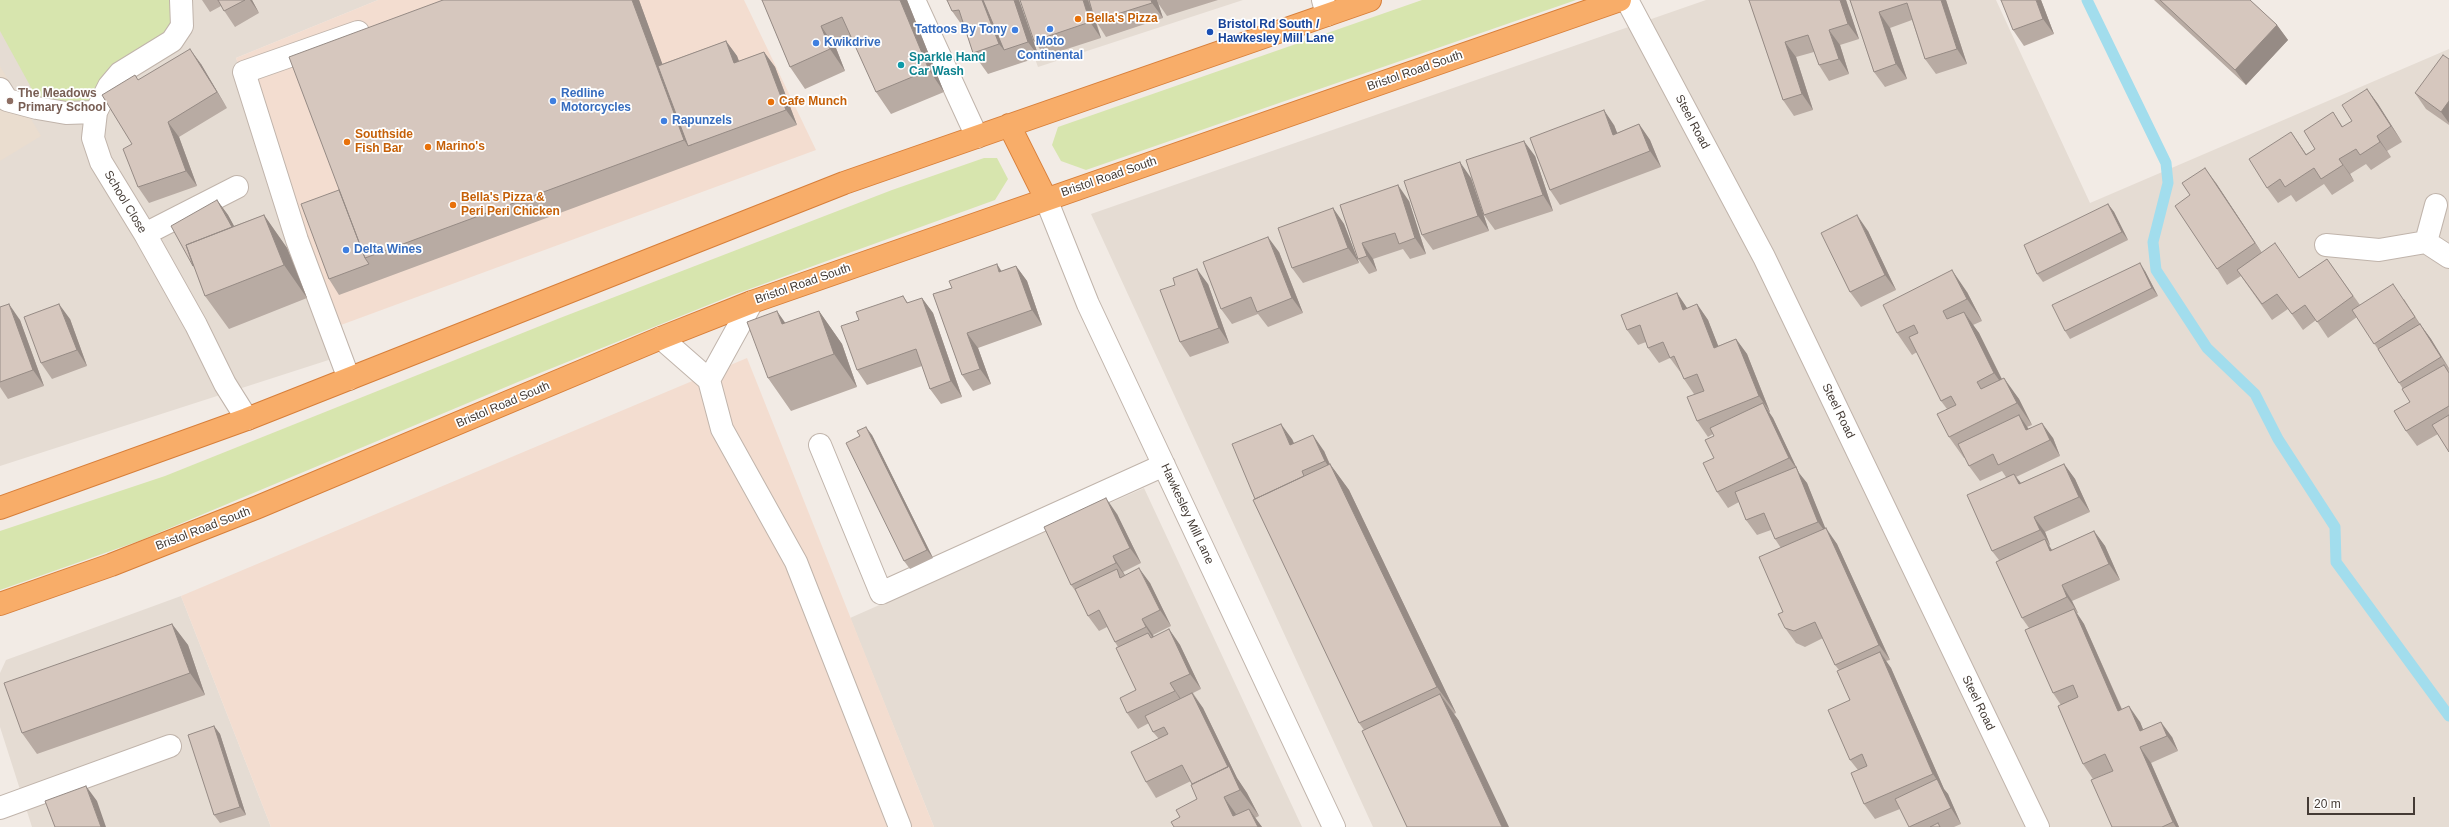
<!DOCTYPE html>
<style>
body{margin:0}
#map{position:relative;width:2449px;height:827px;overflow:hidden;background:#f2ebe5;font-family:Helvetica,sans-serif}
canvas{display:block}
.scale{position:absolute;left:2307px;top:797px;width:108px;height:18px;box-sizing:border-box;border:2px solid #443b35;border-top:0;padding-left:5px;font-size:12px;line-height:14px;white-space:nowrap;color:#443b35;-webkit-text-stroke:3px #fff;paint-order:stroke}
</style>
<div id="map">
<canvas width="2449" height="827"></canvas>
<div class="scale">20 m</div>
</div>
<script>
const ctx = document.querySelector('canvas').getContext('2d');
ctx.lineJoin = 'round';
function fill(path, color) {
  ctx.fillStyle = color;
  ctx.fill(path, 'evenodd');
}
function toPath(rows) {
  const path = new Path2D();
  for (const r of rows) {
    path.moveTo(r[0], r[1]);
    for (let i = 2; i < r.length; i += 2) path.lineTo(r[i], r[i + 1]);
  }
  return path;
}
function stroke(path, color, width, dash) {
  ctx.strokeStyle = color;
  ctx.lineWidth = width;
  ctx.lineCap = dash ? 'butt' : 'round';
  ctx.setLineDash(dash || []);
  ctx.stroke(path);
}
function drawText(font, color, halo, rows, align = 'center') {
  ctx.font = font + ' Helvetica,sans-serif';
  ctx.lineWidth = 3.5;
  ctx.setLineDash([]);
  ctx.textBaseline = 'middle';
  ctx.strokeStyle = halo;
  ctx.fillStyle = color;
  for (const [text, x, y, turn = 0] of rows) {
    ctx.save();
    ctx.translate(x, y);
    ctx.rotate((+turn || 0) * Math.PI / 180);
    ctx.textAlign = isNaN(turn) ? turn : align;
    if (halo) ctx.strokeText(text, 0, 0);
    ctx.fillText(text, 0, 0);
    ctx.restore();
  }
}
fill(toPath([
 [0,0,378,0,236,58,341,356,0,466],
 [1014,0,1243,0,1038,67],
 [1706,0,1996,0,2090,203,2449,49,2449,827,1373,827,1091,214],
 [1144,488,1302,827,934,827,850,618],
 [181,596,271,827,32,827,0,727,0,673,6,660]
]), '#e5dcd3');
fill(toPath([
 [378,0,744,0,816,150,330,329,236,58],
 [747,358,934,827,271,827,181,596]
]), '#f3ddd0');
fill(toPath([
 [0,66,41,136,0,161]
]), '#eaddcf');
fill(toPath([
 [0,0,178,0,179,24,89,107,39,102,0,31],
 [1422,0,1576,0,1086,170,1061,161,1052,145,1058,127],
 [984,158,997,158,1008,179,995,200,733,295,525,379,139,541,0,590,0,531,165,476,560,318,892,190]
]), '#d7e5ae');
stroke(toPath([
 [2087,0,2166,163,2168,183,2153,242,2156,270,2207,348,2255,394,2278,439,2335,527,2336,562,2449,716]
]), '#a2dded', 11);
const minor = toPath([
 [181,0,182,26,172,41,120,73,109,86,96,112,93,138,101,162,145,234,196,325,225,384,247,419],
 [914,0,977,137],
 [1323,0,1327,15],
 [1627,0,1764,257,2038,827],
 [0,89,7,100,37,108,66,113,96,112],
 [1046,199,1088,304,1334,827],
 [145,234,237,187],
 [2426,242,2436,205],
 [2326,245,2379,250,2426,242,2449,257],
 [661,338,709,380,722,429,796,562,900,827],
 [349,379,297,240,244,72,358,32],
 [709,380,752,302],
 [820,445,881,593,1164,465],
 [0,808,170,746]
]);
const highway = toPath([
 [1009,125,1046,199],
 [0,508,247,419,844,183,1370,0],
 [0,604,111,565,258,507,661,338,752,302,1620,0]
]);
stroke(minor, '#c0b4ab', 24);
stroke(highway, '#d77e39', 24);
stroke(minor, '#fff', 22);
stroke(highway, '#f8ad69', 22);
fill(toPath([
 [202,0,252,0,259,13,235,27,221,6,210,12],
 [443,0,639,0,662,64,726,41,737,56,739,61,764,52,775,67,797,125,339,295,329,279,339,190],
 [762,0,907,0,944,92,891,114,876,92,853,41,836,48,845,71,805,89,790,67],
 [947,0,1019,0,1039,57,988,74,973,53,966,31,952,11],
 [1089,0,1218,0,1167,16,1158,3,1163,18,1106,37,1096,21,1101,38,1045,56,1034,41],
 [1749,0,1846,0,1859,39,1840,45,1849,74,1829,81,1819,65,1814,52,1796,57,1813,110,1794,116,1783,100],
 [1850,0,1946,0,1967,64,1936,74,1925,59,1912,20,1890,28,1907,79,1885,87,1874,72],
 [2041,0,2054,34,2024,46,2013,30],
 [2154,0,2250,0,2277,25,2288,40,2246,85],
 [2449,59,2449,125,2426,109,2415,93],
 [201,64,227,108,179,137,197,186,149,203,138,187,132,144,139,80],
 [2367,89,2378,104,2402,142,2387,151,2391,157,2371,170,2366,164,2350,174,2354,181,2332,195,2324,184,2296,202,2291,195,2278,203,2267,188,2291,132,2306,154,2315,149,2333,112,2343,127,2352,121],
 [1639,124,1650,140,1661,167,1560,205,1550,190,1614,125,1617,133],
 [1535,156,1553,211,1495,230,1484,215],
 [1471,178,1489,231,1433,250,1422,235],
 [2216,183,2262,253,2299,278,2327,259,2360,305,2404,299,2420,324,2431,339,2449,368,2449,452,2438,434,2417,446,2406,431,2410,402,2403,389,2381,354,2357,317,2328,338,2316,320,2303,330,2288,309,2272,320,2241,276,2227,285,2217,269],
 [217,200,228,215,234,226,264,215,287,248,307,298,229,329,205,296,195,269,193,266],
 [1409,201,1426,254,1410,259,1403,249,1373,259,1377,271,1369,274,1358,259,1340,205],
 [2108,204,2114,212,2128,240,2043,282,2037,274],
 [1333,208,1344,224,1359,263,1303,283,1292,268],
 [1868,231,1896,290,1861,307,1850,292],
 [1279,252,1303,313,1268,327,1258,314,1232,324,1221,309],
 [1016,266,1027,281,1042,325,978,348,991,384,973,391,962,375,933,294],
 [2145,271,2158,296,2070,339,2065,331],
 [1208,284,1229,343,1190,357,1180,342],
 [1967,292,1982,321,1973,325,1979,333,2002,379,2019,399,2032,425,2027,427,2028,429,2053,438,2060,456,2016,477,2021,483,2064,464,2075,479,2090,512,2045,532,2050,545,2049,546,2052,550,2094,531,2105,546,2120,580,2072,601,2078,613,2077,613,2084,624,2122,709,2140,722,2143,730,2172,737,2178,751,2151,763,2179,827,2112,827,2113,771,2093,779,2083,764,2061,705,2053,693,2029,628,2022,618,1999,560,1992,551,2006,477,2002,471,1980,481,1969,466,1965,458,1964,458,1949,437,1947,409,1941,401,1917,352,1912,355,1897,333],
 [1677,293,1687,308,1697,304,1708,320,1718,346,1736,339,1747,354,1770,412,1769,412,1773,418,1799,473,1807,483,1825,529,1837,544,1890,660,1886,661,1891,668,1944,789,1948,794,1961,824,1954,827,1910,827,1900,809,1875,819,1864,804,1858,770,1850,760,1850,700,1839,670,1835,665,1823,638,1805,647,1796,643,1785,628,1783,612,1781,548,1775,539,1771,530,1757,535,1746,520,1739,502,1728,508,1717,492,1714,458,1714,436,1713,434,1708,437,1697,421,1694,394,1684,379,1681,373,1670,358,1659,363,1648,348,1646,342,1638,345,1627,330],
 [903,296,908,303,922,298,933,313,962,397,941,404,930,389,922,366,867,385,857,370,859,320],
 [0,307,20,320,44,386,8,399,0,387],
 [819,311,842,344,857,387,791,411,768,378,785,323],
 [70,319,87,366,52,379,41,363],
 [872,435,933,558,910,569,904,561],
 [1292,439,1294,443,1324,451,1330,464,1349,490,1456,713,1454,714,1459,721,1364,730,1359,723,1255,499],
 [1117,514,1141,563,1123,572,1125,575,1150,583,1171,626,1153,635,1154,637,1169,629,1180,645,1201,689,1193,693,1203,708,1237,778,1247,793,1259,816,1255,818,1262,827,1174,827,1180,817,1197,799,1191,781,1156,798,1146,782,1159,739,1153,732,1149,723,1138,729,1127,713,1136,690,1118,647,1115,642,1107,627,1099,631,1088,616,1077,593,1071,585],
 [172,624,188,645,205,695,37,754,22,733],
 [214,726,220,734,246,815,220,823,214,815]
]), '#b8aba3');
fill(toPath([
 [250,0,252,0,259,13],
 [632,0,639,0,692,145,688,146,684,140],
 [900,0,907,0,944,92,929,70],
 [982,0,988,0,1004,50,999,44],
 [1014,0,1019,0,1039,57,1028,42],
 [1083,0,1088,0,1101,38,1090,22],
 [1151,0,1157,0,1157,1,1158,3,1163,18,1152,3],
 [1840,0,1846,0,1859,39,1848,24],
 [1941,0,1946,0,1967,64,1957,49],
 [2036,0,2041,0,2054,34,2043,19],
 [1879,12,1890,28,1907,79,1896,64],
 [2277,25,2288,40,2246,85,2235,70],
 [821,26,836,48,845,71,830,49],
 [1829,30,1840,45,1849,74,1839,59],
 [726,41,737,56,745,78,734,63],
 [1785,42,1796,57,1813,110,1802,94],
 [190,49,201,64,227,108,217,92],
 [764,52,775,67,797,125,786,110],
 [2367,89,2378,104,2402,142,2391,126],
 [2449,101,2449,123,2441,112],
 [1604,110,1614,125,1624,150,1613,135],
 [168,122,179,137,197,186,186,171],
 [1639,124,1650,140,1661,167,1650,151],
 [2291,132,2302,148,2316,170,2306,155],
 [2377,136,2391,157,2380,142],
 [1524,141,1535,156,1553,211,1543,195],
 [2339,159,2350,174,2354,181,2343,165],
 [1460,162,1471,178,1489,231,1478,216],
 [2205,168,2216,183,2266,259,2255,243],
 [1398,185,1409,201,1426,254,1415,238],
 [217,200,228,215,253,261,243,246],
 [2108,204,2114,212,2128,240,2122,232],
 [1333,208,1344,224,1359,263,1348,248],
 [264,215,287,248,307,298,284,265],
 [1857,215,1868,231,1896,290,1885,275],
 [1268,237,1279,252,1303,313,1292,298],
 [1362,243,1373,259,1377,271,1367,256],
 [2140,263,2145,271,2158,296,2152,288],
 [997,264,1007,280,999,272],
 [1016,266,1027,281,1042,325,1032,310],
 [1197,269,1208,284,1229,343,1219,328],
 [1952,270,1967,292,1982,321,1967,299],
 [2393,284,2425,332,2420,324,2431,339,2449,369],
 [1677,293,1687,308,1683,310],
 [922,298,933,313,962,397,951,381],
 [9,304,20,320,44,386,33,370],
 [59,304,70,319,87,366,77,350],
 [1697,304,1708,320,1725,363,1714,348],
 [777,311,800,344,782,324],
 [819,311,842,344,857,387,834,354],
 [1964,312,1979,333,2009,394,1994,373],
 [967,333,978,348,991,384,980,369],
 [1736,339,1747,354,1770,412,1759,396],
 [2004,378,2019,399,2032,425,2017,403],
 [1763,403,1773,418,1799,473,1807,483,1829,537,1818,522,1796,468,1789,458],
 [2019,415,2030,431,2026,430],
 [2042,423,2053,438,2060,456,2050,440],
 [1281,424,1292,439,1301,460,1290,445],
 [866,427,872,435,933,558,927,550],
 [1313,435,1324,451,1335,477,1325,461],
 [1330,464,1349,490,1456,713,1437,687],
 [2064,464,2075,479,2090,512,2079,497],
 [2014,474,2025,489,2019,484],
 [1106,498,1117,514,1141,563,1130,548],
 [2034,517,2045,532,2050,545,2040,530],
 [1826,528,1837,544,1890,660,1879,645],
 [2094,531,2105,546,2120,580,2109,564],
 [2045,539,2055,555,2050,551],
 [1113,556,1123,572,1127,579,1116,563],
 [1139,568,1150,583,1171,626,1160,610],
 [2062,585,2072,601,2078,613,2067,597],
 [2074,609,2084,624,2129,726,2118,711],
 [1142,619,1153,635,1156,643,1146,627],
 [172,624,188,645,205,695,190,673],
 [1169,629,1180,645,1201,689,1190,674],
 [1880,652,1891,668,1944,789,1948,794,1961,824,1951,808,1937,780,1933,774],
 [1170,683,1181,699,1185,707],
 [1192,693,1203,708,1237,778,1247,793,1259,816,1240,790,1228,767],
 [1440,694,1459,721,1509,827,1502,827],
 [2129,706,2140,722,2149,743,2140,731],
 [2161,722,2172,737,2178,751,2167,736],
 [214,726,220,734,246,815,240,807],
 [2140,747,2151,763,2179,827,2176,827,2173,822],
 [86,786,97,801,106,827,101,827],
 [1224,797,1243,824,1233,816],
 [1249,809,1262,827,1258,827]
]), '#968b85');
const building = toPath([
 [218,0,245,0,224,11,218,0],
 [443,0,632,0,684,140,365,258,289,57,443,0],
 [762,0,900,0,929,70,876,92,842,17,821,26,830,49,790,67,762,0],
 [947,0,982,0,999,44,973,53,959,10,952,11,947,0],
 [983,0,1014,0,1028,42,1004,50,983,0],
 [1020,0,1083,0,1090,22,1034,41,1020,0],
 [1089,0,1151,0,1152,3,1095,21,1089,0],
 [1749,0,1840,0,1848,24,1829,30,1839,59,1819,65,1808,35,1785,42,1802,94,1783,100,1749,0],
 [1850,0,1941,0,1957,49,1925,59,1907,3,1879,12,1896,64,1874,72,1850,0],
 [2001,0,2036,0,2043,19,2013,30,2001,0],
 [2160,0,2250,0,2277,25,2235,70,2160,0],
 [726,41,734,63,764,52,786,110,688,146,658,66,726,41],
 [190,49,217,92,168,122,186,171,138,187,123,149,132,144,102,95,135,75,138,80,190,49],
 [2443,55,2449,59,2449,101,2441,112,2415,93,2443,55],
 [2367,89,2391,126,2377,136,2380,142,2360,155,2356,149,2339,159,2343,165,2321,179,2314,168,2285,187,2280,179,2267,188,2249,159,2291,132,2306,155,2315,149,2304,131,2333,112,2342,127,2352,121,2342,105,2367,89],
 [1604,110,1613,135,1639,124,1650,151,1550,190,1530,138,1604,110],
 [1524,141,1543,195,1484,215,1466,160,1524,141],
 [1460,162,1478,216,1422,235,1404,181,1460,162],
 [2205,168,2255,243,2217,269,2175,206,2190,195,2182,183,2205,168],
 [1398,185,1415,238,1399,244,1395,233,1362,243,1367,256,1358,259,1340,205,1398,185],
 [339,190,365,258,369,264,329,279,301,204,339,190],
 [217,200,232,227,186,245,193,265,193,266,171,226,217,200],
 [2108,204,2122,232,2037,274,2024,245,2108,204],
 [1333,208,1348,248,1292,268,1278,228,1333,208],
 [264,215,284,265,205,296,186,245,264,215],
 [1857,215,1885,275,1850,292,1821,233,1857,215],
 [1268,237,1292,298,1257,312,1251,297,1221,309,1203,262,1268,237],
 [2275,243,2299,278,2327,259,2353,296,2317,322,2305,305,2292,314,2277,294,2262,304,2237,270,2275,243],
 [2140,263,2152,288,2065,331,2052,305,2140,263],
 [997,264,999,272,1016,266,1032,310,967,333,980,369,962,375,933,294,952,288,949,281,997,264],
 [1197,269,1219,328,1180,342,1160,290,1175,285,1173,278,1197,269],
 [1952,270,1967,299,1943,311,1947,319,1964,312,1994,373,1977,382,1981,389,2004,378,2017,403,1949,437,1937,414,1956,405,1951,396,1941,401,1909,337,1918,333,1914,325,1897,333,1883,305,1952,270],
 [2393,284,2415,317,2374,344,2352,310,2393,284],
 [1677,293,1683,310,1697,304,1714,348,1736,339,1759,396,1697,421,1687,397,1704,391,1697,374,1684,379,1674,356,1670,358,1663,342,1648,348,1640,325,1627,330,1621,315,1677,293],
 [903,296,907,303,922,298,951,381,930,389,916,349,857,370,841,326,859,320,856,312,903,296],
 [9,304,33,370,0,382,0,307,9,304],
 [59,304,77,350,41,363,24,317,59,304],
 [777,311,782,324,819,311,834,354,768,378,747,322,777,311],
 [2420,324,2441,357,2399,383,2378,349,2420,324],
 [2444,365,2449,373,2449,406,2406,431,2394,411,2410,402,2402,389,2444,365],
 [1763,403,1789,458,1717,492,1703,463,1714,458,1705,440,1714,436,1710,428,1763,403],
 [2019,415,2026,430,2042,423,2050,440,1998,465,1993,454,1969,466,1958,444,2019,415],
 [2449,415,2449,452,2432,425,2449,415],
 [1281,424,1290,445,1313,435,1325,461,1302,471,1304,476,1255,499,1232,444,1281,424],
 [866,427,927,550,904,561,846,443,860,436,857,431,866,427],
 [1330,464,1437,687,1359,723,1253,500,1330,464],
 [2064,464,2079,497,2034,517,2040,530,1992,551,1967,495,2014,474,2019,484,2064,464],
 [1796,467,1818,522,1775,539,1764,513,1746,520,1735,492,1796,467],
 [1106,498,1130,548,1113,556,1116,563,1071,585,1044,527,1106,498],
 [1826,528,1879,645,1835,665,1815,622,1794,631,1785,628,1778,614,1783,612,1759,557,1826,528],
 [2094,531,2109,564,2062,585,2067,597,2022,618,1996,562,2045,539,2050,551,2094,531],
 [1139,568,1160,610,1142,619,1146,627,1115,642,1099,610,1088,616,1075,589,1117,569,1120,578,1139,568],
 [2074,609,2118,711,2129,706,2140,731,2161,722,2167,736,2140,747,2173,822,2162,827,2112,827,2091,780,2113,771,2105,754,2083,764,2058,706,2078,697,2073,685,2053,693,2025,630,2074,609],
 [172,624,190,673,22,733,4,683,172,624],
 [1169,629,1190,674,1170,683,1175,691,1127,713,1120,698,1136,690,1116,648,1148,633,1151,638,1169,629],
 [1880,652,1933,774,1864,804,1851,773,1867,766,1862,754,1850,760,1828,710,1850,700,1837,671,1880,652],
 [1192,693,1228,767,1192,784,1182,765,1146,782,1131,752,1168,734,1164,727,1153,732,1145,716,1192,693],
 [1440,694,1502,827,1407,827,1362,731,1440,694],
 [214,726,240,807,214,815,188,735,214,726],
 [1229,766,1240,790,1224,797,1233,816,1249,809,1258,827,1174,827,1171,822,1180,817,1176,810,1197,799,1191,785,1229,766],
 [1937,779,1951,808,1909,827,1895,799,1937,779],
 [86,786,101,827,55,827,45,801,86,786],
 [1938,823,1940,827,1930,827,1938,823]
]);
fill(building, '#d6c7be');
stroke(building, '#968b85', 1);
for (const [x, y, r, color] of [
 [1078,19,4,"#e8710a"],
 [1050,29,4,"#3f7fe0"],
 [1015,30,4,"#3f7fe0"],
 [1210,32,4,"#1a4fb4"],
 [816,43,4,"#3f7fe0"],
 [901,65,4,"#0f9aa8"],
 [10,101,4,"#8d6e63"],
 [553,101,4,"#3f7fe0"],
 [771,102,4,"#e8710a"],
 [664,121,4,"#3f7fe0"],
 [347,142,4,"#e8710a"],
 [428,147,4,"#e8710a"],
 [453,205,4,"#e8710a"],
 [346,250,4,"#3f7fe0"]
]) {
  const dot = new Path2D();
  dot.arc(x, y, r, 0, 2 * Math.PI);
  ctx.fillStyle = color;
  ctx.fill(dot);
  stroke(dot, '#fff', 1.5);
}
drawText('bold 12px', '#c56008', '#fff', [
 ["Bella's Pizza",1086,19],
 ["Cafe Munch",779,102],
 ["Southside",355,135],
 ["Fish Bar",355,149],
 ["Marino's",436,147],
 ["Bella's Pizza &",461,198],
 ["Peri Peri Chicken",461,212]
], 'left');
drawText('bold 12px', '#164399', '#fff', [
 ["Bristol Rd South /",1218,25],
 ["Hawkesley Mill Lane",1218,39]
], 'left');
drawText('bold 12px', '#366cbe', '#fff', [
 ["Tattoos By Tony",1007,30,"right"],
 ["Moto",1050,42,"center"],
 ["Continental",1050,56,"center"],
 ["Kwikdrive",824,43],
 ["Redline",561,94],
 ["Motorcycles",561,108],
 ["Rapunzels",672,121],
 ["Delta Wines",354,250]
], 'left');
drawText('bold 12px', '#0d838f', '#fff', [
 ["Sparkle Hand",909,58],
 ["Car Wash",909,72]
], 'left');
drawText('12px', '#443b35', '#fff', [
 ["Bristol Road South",1415,71,-19],
 ["Steel Road",1692,122,62],
 ["Bristol Road South",1109,177,-19],
 ["School Close",125,202,59],
 ["Bristol Road South",803,284,-19],
 ["Bristol Road South",503,405,-23],
 ["Steel Road",1838,411,64],
 ["Hawkesley Mill Lane",1187,514,65],
 ["Bristol Road South",203,529,-21],
 ["Steel Road",1978,703,64]
]);
drawText('bold 12px', '#785e54', '#fff', [
 ["The Meadows",18,94],
 ["Primary School",18,108]
], 'left');
</script>
